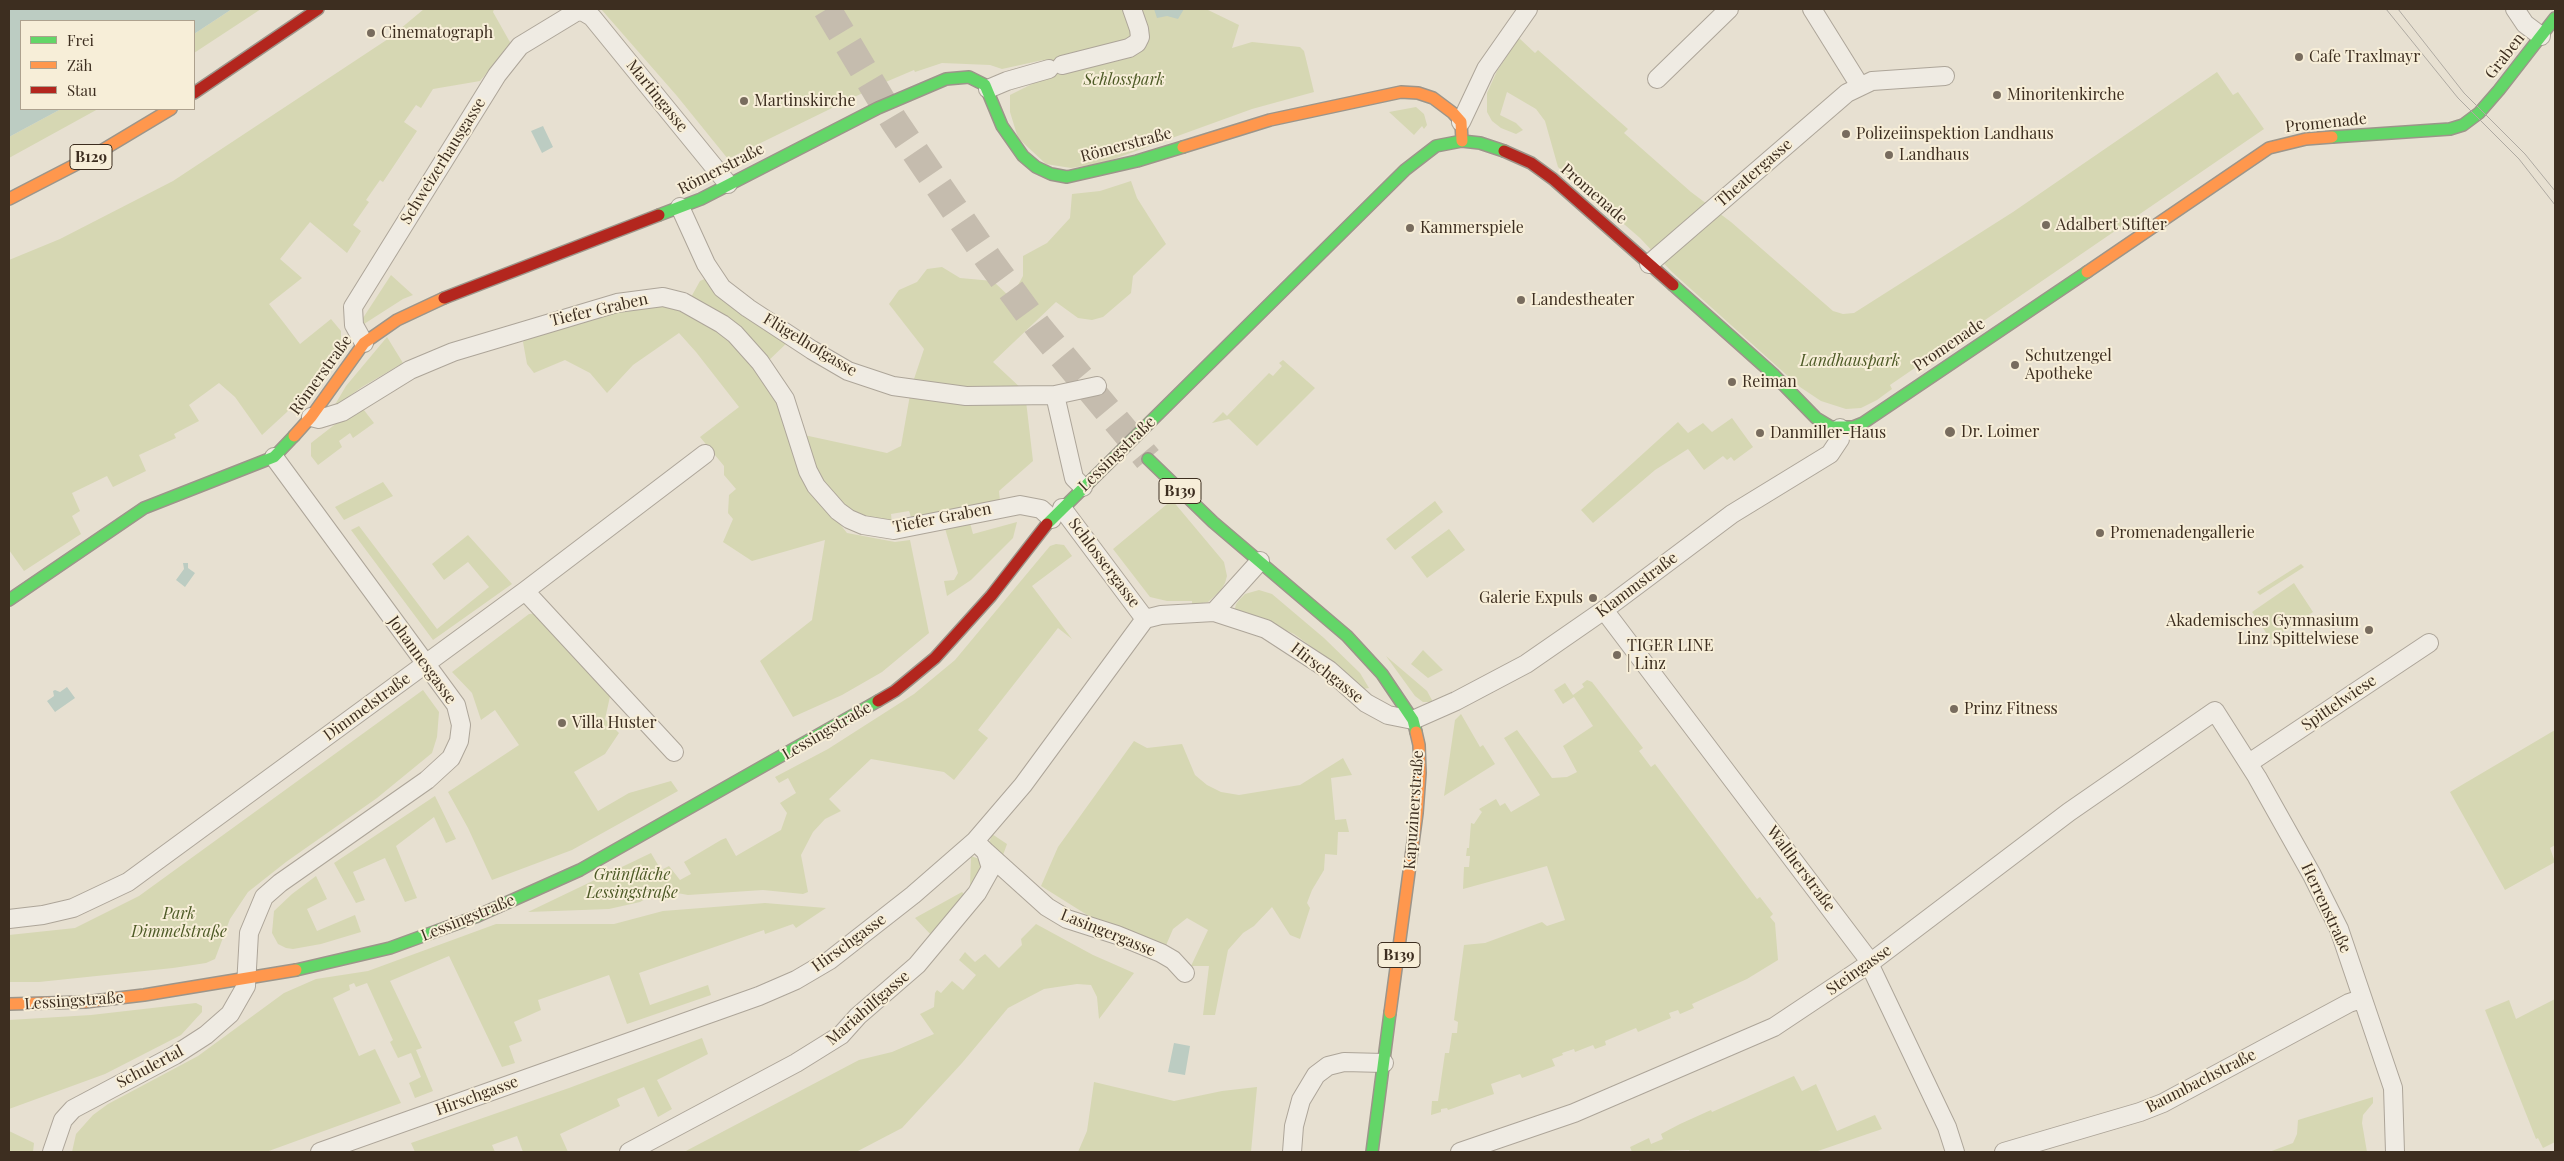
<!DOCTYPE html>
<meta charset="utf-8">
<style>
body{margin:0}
#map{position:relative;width:2564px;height:1161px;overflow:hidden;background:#e7e0d1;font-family:"Playfair Display",serif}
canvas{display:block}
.frame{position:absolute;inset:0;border:10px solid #3d2e20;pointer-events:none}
.legend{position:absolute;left:20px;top:20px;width:175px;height:90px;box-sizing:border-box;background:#f7eed8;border:1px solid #ada18e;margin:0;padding:6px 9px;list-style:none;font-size:15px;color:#3d2e20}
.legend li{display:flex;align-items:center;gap:10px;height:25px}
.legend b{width:25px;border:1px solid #ada18e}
</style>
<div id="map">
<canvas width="2564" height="1161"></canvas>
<div class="frame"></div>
<ul class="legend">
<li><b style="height:6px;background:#63d668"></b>Frei</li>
<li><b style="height:6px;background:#ff974d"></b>Zäh</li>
<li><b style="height:6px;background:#b3261e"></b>Stau</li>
</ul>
</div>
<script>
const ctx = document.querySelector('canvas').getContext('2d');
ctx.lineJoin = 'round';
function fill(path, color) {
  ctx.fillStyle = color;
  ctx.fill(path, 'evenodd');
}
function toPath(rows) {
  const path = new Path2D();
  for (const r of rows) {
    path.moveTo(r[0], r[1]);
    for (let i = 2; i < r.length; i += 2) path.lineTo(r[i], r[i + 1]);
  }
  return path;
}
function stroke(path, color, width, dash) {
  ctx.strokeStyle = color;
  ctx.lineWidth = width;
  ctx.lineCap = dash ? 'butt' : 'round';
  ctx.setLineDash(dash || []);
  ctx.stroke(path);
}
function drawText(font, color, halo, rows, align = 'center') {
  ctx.font = font + ' "Playfair Display",serif';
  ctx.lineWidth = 4;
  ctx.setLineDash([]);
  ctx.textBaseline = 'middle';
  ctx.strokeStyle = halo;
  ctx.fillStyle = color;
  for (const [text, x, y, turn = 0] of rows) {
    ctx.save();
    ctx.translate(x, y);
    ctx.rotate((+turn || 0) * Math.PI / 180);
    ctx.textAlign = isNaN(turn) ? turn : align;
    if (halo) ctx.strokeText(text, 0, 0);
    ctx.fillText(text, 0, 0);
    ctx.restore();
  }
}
fill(toPath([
 [232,9,261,9,194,53,194,34],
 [424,9,494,9,493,12,511,44,480,81,433,89,421,108,416,105,404,122,417,131,383,182,380,180,366,200,369,202,353,225,361,231,347,253,310,222,280,259,302,278,269,304,284,323,300,344,331,319,341,331,341,341,287,412,262,435,235,397,219,383,189,405,199,421,174,434,176,438,139,455,146,471,113,487,107,476,72,493,80,511,72,516,81,534,24,571,9,550,9,260,60,239,173,181,388,39],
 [601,9,1206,9,1239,25,1232,48,1252,42,1300,47,1304,51,1314,92,1252,109,1103,163,1071,168,1046,164,1018,138,1010,112,1010,95,1052,74,1043,60,1002,69,990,65,942,63,915,72,914,70,881,84,728,159,677,96],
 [1519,38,1535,53,1538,50,1628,129,1624,133,1691,192,1731,222,1833,311,1843,314,1854,313,2013,212,2217,72,2233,95,2238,92,2264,129,1890,385,1892,389,1877,400,1861,408,1846,409,1821,401,1800,387,1672,272,1640,238,1558,167,1545,121,1536,109,1507,92,1500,115,1516,123,1523,130,1516,134,1501,128,1492,121,1487,112,1487,93,1497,71],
 [1416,107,1424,114,1427,125,1424,129,1422,126,1414,135,1389,112],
 [61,109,98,109,9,158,9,137],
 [1131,181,1137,198,1166,244,1133,276,1131,293,1103,317,1092,320,1078,318,1056,302,993,362,1024,391,912,385,924,349,889,304,899,290,917,282,927,269,942,267,960,278,993,281,1011,298,1023,276,1023,256,1047,243,1070,218,1072,194,1100,191],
 [391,275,413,295,403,299,364,324,363,318],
 [709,277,789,341,767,362,690,299,700,281],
 [664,304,703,319,729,339,754,367,775,400,786,423,811,488,847,533,895,542,910,540,929,633,882,672,842,695,793,717,760,661,812,620,825,540,752,561,723,542,733,519,728,513,729,495,736,489,724,475,724,466,700,437,739,407,696,352,679,333,633,365,607,393,590,373,565,360,534,373,527,364,523,342,527,337,635,307],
 [387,337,403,363,362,387,333,408,346,386],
 [1283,360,1315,388,1257,446,1229,419,1212,423,1223,412,1227,416,1269,373,1273,376,1282,366,1279,363],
 [910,395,1026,401,1033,461,999,491,1000,501,912,520,909,511,891,514,892,524,852,515,822,484,804,435,887,453,901,446],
 [360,405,374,423,353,438,350,433,339,441,342,447,318,465,311,456,311,443],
 [1732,418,1753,447,1734,461,1731,457,1727,460,1723,456,1704,470,1688,449,1655,470,1593,523,1581,510,1678,422,1688,433,1703,423,1712,432],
 [383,482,393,496,344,520,335,507],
 [1172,500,1224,562,1227,576,1225,583,1221,590,1208,602,1192,605,1192,601,1167,601,1150,597,1113,549],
 [1435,501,1443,512,1395,550,1386,539],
 [969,519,973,534,1017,522,1013,538,971,580,947,596,944,581,954,580,958,573,944,525],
 [359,526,437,629,489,587,468,562,444,580,432,564,468,535,512,584,433,640,351,530],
 [1449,529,1465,550,1427,578,1411,557],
 [1056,544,1064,545,1072,556,1032,586,1072,639,1058,628,978,730,988,738,954,780,944,772,871,759,829,799,841,811,825,819,813,832,801,855,808,892,803,894,763,890,688,895,661,890,640,902,609,909,528,912,651,853,661,870,669,866,680,880,691,874,684,862,721,840,726,838,736,856,781,830,787,813,780,803,796,793,788,778,779,783,775,777,828,749,914,694,955,660,1050,546],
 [2301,564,2304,567,2260,595,2257,592],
 [2294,583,2313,612,2271,640,2252,612],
 [1259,590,1272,594,1324,638,1360,673,1369,688,1363,689,1338,666,1294,634,1276,626,1234,613,1236,604,1240,599,1245,594],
 [539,613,611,692,605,719,619,733,605,754,574,772,598,811,629,793,671,781,678,791,572,850,492,880,468,828,448,792,519,745,495,710,481,720,472,693,452,672,529,614],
 [1423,650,1443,670,1428,678,1411,664],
 [1386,656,1427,691,1433,702,1423,702,1415,696],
 [1587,680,1592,682,1643,748,1639,751,1651,767,1655,764,1757,899,1760,897,1773,914,1770,917,1775,923,1778,960,1747,979,1692,1004,1694,1008,1680,1014,1678,1010,1669,1013,1671,1018,1638,1032,1636,1028,1605,1041,1606,1045,1595,1049,1593,1045,1575,1052,1574,1049,1562,1053,1563,1055,1552,1059,1555,1066,1522,1078,1520,1074,1491,1084,1494,1094,1448,1110,1447,1108,1441,1109,1441,1112,1431,1115,1432,1101,1438,1101,1445,1053,1449,1053,1452,1033,1457,1033,1458,1022,1454,1020,1464,945,1485,943,1542,922,1547,926,1565,920,1547,866,1463,889,1464,867,1469,867,1470,856,1466,856,1467,848,1469,848,1471,823,1474,824,1482,812,1479,809,1496,799,1500,806,1505,803,1511,812,1540,795,1504,738,1517,730,1552,778,1567,777,1577,772,1563,746,1593,726,1574,697,1563,704,1554,690,1565,683,1573,695,1584,687,1582,684],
 [423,690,439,712,437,737,432,753,377,798,286,862,248,892,230,919,215,959,206,963,173,968,39,982,9,982,9,935,75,928,139,896],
 [1461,714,1480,747,1483,745,1495,764,1444,796,1455,720],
 [2555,730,2555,845,2550,848,2555,862,2505,890,2450,792],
 [1134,741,1147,748,1182,744,1195,775,1207,785,1221,792,1239,795,1300,785,1343,758,1352,775,1331,778,1335,820,1346,819,1349,832,1338,832,1337,855,1325,854,1324,870,1312,890,1307,903,1310,908,1300,939,1290,935,1272,907,1254,926,1243,933,1228,950,1215,1015,1203,1015,1209,966,1191,966,1208,930,1187,918,1173,929,1164,950,1092,918,1041,886,1058,847],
 [435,796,456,839,446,843,434,817,396,846,417,898,405,902,385,858,353,872,365,900,356,903,334,863],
 [992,834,1007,844,1002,858,989,844],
 [971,856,982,860,982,867,973,888,970,887],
 [316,876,327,899,307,909,317,931,355,915,361,932,321,944,293,949,286,948,278,944,272,933,274,911,292,894],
 [962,892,965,895,932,936,915,918],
 [765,903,826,908,796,928,793,924,765,934,764,930,639,973,650,1005,708,985,711,995,627,1024,609,975,538,1000,541,1010,514,1022,522,1041,509,1046,515,1063,502,1067,449,956,390,981,422,1048,416,1050,433,1091,415,1098,409,1083,421,1077,411,1053,398,1058,390,1042,393,1040,367,983,356,987,354,983,349,985,350,990,333,998,359,1056,375,1049,401,1103,266,1152,72,1152,76,1134,93,1115,108,1104,198,1056,284,993,316,979,368,971,496,924,614,924,663,911],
 [1036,924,1093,955,1134,973,1099,1019,1097,997,1091,985,1077,984,1044,989,1008,1008,962,1063,902,1128,856,1152,684,1152,859,1060,892,1052,934,1034,920,1014,934,1007,935,993,937,990,941,993,952,981,963,990,976,975,959,960,965,952,975,962,985,954,999,968,1022,945,1021,939],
 [2555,999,2555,1142,2543,1148,2538,1138,2536,1139,2485,1010,2509,1000,2516,1019],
 [196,1003,202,1006,202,1012,181,1035,105,1074,9,1109,9,1020,91,1015],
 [702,1038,708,1054,657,1080,672,1109,658,1117,644,1087,617,1099,620,1106,560,1134,568,1152,523,1152,517,1136,492,1145,495,1152,415,1152,411,1143,569,1088],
 [1794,1076,1802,1091,1816,1084,1837,1131,1875,1115,1882,1129,1815,1152,1690,1152,1689,1150,1632,1152,1630,1147,1649,1138,1651,1144,1663,1139,1661,1134,1680,1124,1711,1110,1712,1112],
 [1094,1082,1174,1101,1222,1091,1257,1087,1251,1152,1078,1152,1087,1131],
 [2373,1097,2373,1103,2363,1115,2362,1123,2367,1152,2269,1152,2293,1143,2297,1134,2298,1120],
 [9,1131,34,1143,33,1152,9,1152]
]), '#d6d7b3');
fill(toPath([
 [9,9,232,9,194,34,194,21,21,21,21,109,61,109,9,137],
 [1154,9,1184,9,1178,19,1167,16,1157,18],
 [543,126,553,147,542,153,531,131],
 [183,563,188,563,188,568,195,573,185,587,176,580,184,569],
 [67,687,75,698,55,712,47,701,54,696,53,691,55,690,60,692],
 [1174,1043,1190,1046,1185,1075,1168,1072]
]), '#bcccc2');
stroke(toPath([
 [827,9,894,121,989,260,1039,328,1148,459]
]), '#c5bcae', 28, [28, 14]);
const street = toPath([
 [1812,9,1860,86],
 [2515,9,2525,24,2541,36],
 [1062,65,1129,48,1137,43,1140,37,1139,29,1132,9],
 [1657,79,1729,9],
 [988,89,1007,81,1049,69],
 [1461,122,1486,69,1528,9],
 [680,207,706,264,722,288,748,308,812,350,848,371,893,386,966,396,1055,395,1097,386],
 [1649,264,1847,93,1872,81,1945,76],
 [364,343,354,325,353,307,497,75,520,46,576,12,582,11,592,17,728,184],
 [1055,395,1074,478,1083,487],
 [311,417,319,419,342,412,410,370,453,352,617,303,663,297,683,302,722,324,735,334,760,362,785,399,808,471,816,486,838,511,849,519,863,525,894,530,1020,505,1041,509,1052,519],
 [1062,508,1145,619],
 [525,591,674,752],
 [1604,610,1865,955,1947,1127,1955,1152],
 [1214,612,1260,561],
 [2249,763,2429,643],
 [986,852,1047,907,1067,919,1117,935,1161,953,1173,960,1185,973],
 [9,919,43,915,73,908,128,882,525,591,705,454],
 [52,1152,63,1120,73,1109,175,1055,206,1035,230,1014,246,986,249,933,264,897,280,883,427,780,451,758,459,741,461,725,456,705,274,457],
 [320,1152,759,996,796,980,830,960,913,895,975,841,1023,785,1145,619,1161,615,1214,612,1266,629,1329,670,1366,703,1388,715,1413,720,1456,701,1526,664,1604,610,1732,514,1830,454,1840,439,1840,428],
 [629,1152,796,1063,841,1035,858,1016,917,965,977,893,991,868,986,852,975,841],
 [1292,1152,1294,1126,1301,1100,1316,1075,1328,1066,1344,1062,1384,1063],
 [1460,1152,1574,1113,1774,1027,1870,963,2069,812,2215,711,2257,777,2312,875,2339,929,2393,1088,2395,1152],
 [2004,1152,2140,1112,2163,1103,2349,1003,2361,999]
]);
const fast = toPath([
 [2332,137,2450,129,2463,125,2479,113,2499,90,2555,18],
 [659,215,701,199,878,108,946,79,969,77,985,85,1002,126,1023,156,1036,167,1051,174,1067,177,1137,161,1183,147],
 [1673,285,1773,374,1816,418,1831,427,1853,427,1863,423,2087,272],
 [1148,459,1213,522,1347,636,1382,674,1413,720,1416,732],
 [1047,524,1405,170,1436,146,1462,141,1480,143,1504,151],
 [9,600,144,508,274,457,294,436],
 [296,970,390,948,475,917,580,870,878,701],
 [1372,1152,1390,1013]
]);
const slow = toPath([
 [1183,147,1270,120,1401,92,1418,93,1433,98,1453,113,1461,122,1462,141],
 [9,199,96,154,171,109],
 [2087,272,2269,148,2306,139,2332,137],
 [294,436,311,417,364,343,397,320,444,298],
 [9,1004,85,1002,144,995,296,970],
 [1390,1013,1417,813,1420,773,1419,745,1416,732]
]);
const jam = toPath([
 [194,93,318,9],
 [1504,151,1531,163,1553,179,1673,285],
 [444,298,659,215],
 [878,701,895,691,935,658,991,596,1047,524]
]);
stroke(street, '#ada599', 20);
stroke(fast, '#9c958a', 14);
stroke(slow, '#9c958a', 14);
stroke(jam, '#9c958a', 14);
stroke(street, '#efebe3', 18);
stroke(fast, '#63d668', 11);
stroke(slow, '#ff974d', 11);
stroke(jam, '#b3261e', 11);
stroke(toPath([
 [2386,9,2458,98,2519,159,2555,205],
 [2398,9,2464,93,2525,154,2555,191]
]), '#afaaa2', 1);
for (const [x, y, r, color] of [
 [371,33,5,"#786c5e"],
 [2299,57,5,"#786c5e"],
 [1997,95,5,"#786c5e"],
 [744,101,5,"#786c5e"],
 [1846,134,5,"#786c5e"],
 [1889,155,5,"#786c5e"],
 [2046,225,5,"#786c5e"],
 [1410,228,5,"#786c5e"],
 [1521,300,5,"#786c5e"],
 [2015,365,5,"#786c5e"],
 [1732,382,5,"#786c5e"],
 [1950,432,6,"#786c5e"],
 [1760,433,5,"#786c5e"],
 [2100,533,5,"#786c5e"],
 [1593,598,5,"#786c5e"],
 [2369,630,5,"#786c5e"],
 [1617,655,5,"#786c5e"],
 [1954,709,5,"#786c5e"],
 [562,723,5,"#786c5e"]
]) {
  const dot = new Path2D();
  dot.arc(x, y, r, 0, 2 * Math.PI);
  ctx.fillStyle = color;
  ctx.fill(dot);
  stroke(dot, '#f7eed8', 2);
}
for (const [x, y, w] of [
 [91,157,42],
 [1180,491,42],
 [1399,955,42]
]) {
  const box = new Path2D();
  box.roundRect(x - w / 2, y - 12.5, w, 25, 4);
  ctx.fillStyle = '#f7eed8';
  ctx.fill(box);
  stroke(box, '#3d2e20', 1);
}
drawText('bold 15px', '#3d2e20', null, [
 ["B129",91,157],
 ["B139",1180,491],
 ["B139",1399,955]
]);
drawText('16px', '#3d2e20', '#f7eed8', [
 ["Cinematograph",381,33],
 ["Cafe Traxlmayr",2309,57],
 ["Minoritenkirche",2007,95],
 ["Martinskirche",754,101],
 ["Polizeiinspektion Landhaus",1856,134],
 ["Landhaus",1899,155],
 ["Adalbert Stifter",2056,225],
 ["Kammerspiele",1420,228],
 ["Landestheater",1531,300],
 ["Schutzengel",2025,356],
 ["Apotheke",2025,374],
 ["Reiman",1742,382],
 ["Dr. Loimer",1961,432],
 ["Danmiller-Haus",1770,433],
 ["Promenadengallerie",2110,533],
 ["Galerie Expuls",1583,598,"right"],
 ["Akademisches Gymnasium",2359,621,"right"],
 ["Linz Spittelwiese",2359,639,"right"],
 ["TIGER LINE",1627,646],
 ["| Linz",1627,664],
 ["Prinz Fitness",1964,709],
 ["Villa Huster",572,723]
], 'left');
drawText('16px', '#3d2e20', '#f7eed8', [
 ["Graben",2505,56,-52],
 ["Martingasse",657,96,51],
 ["Promenade",2326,123,-6],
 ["Römerstraße",1126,145,-15],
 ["Schweizerhausgasse",443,161,-58],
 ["Römerstraße",721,169,-27],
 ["Theatergasse",1754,173,-41],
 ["Promenade",1594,194,41],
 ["Tiefer Graben",599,310,-13],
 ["Flügelhofgasse",810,345,31],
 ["Promenade",1949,345,-34],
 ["Römerstraße",321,375,-54],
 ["Lessingstraße",1117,454,-44],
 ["Tiefer Graben",942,518,-11],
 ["Schlossergasse",1104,563,53],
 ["Klammstraße",1637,585,-37],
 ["Johannesgasse",422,660,54],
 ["Hirschgasse",1327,673,38],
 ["Spittelwiese",2339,703,-34],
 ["Dimmelstraße",367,707,-36],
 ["Lessingstraße",827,731,-30],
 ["Kapuzinerstraße",1414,810,-86],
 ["Waltherstraße",1801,869,53],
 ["Herrenstraße",2326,908,65],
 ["Lessingstraße",468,918,-22],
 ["Lasingergasse",1108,933,22],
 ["Hirschgasse",849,943,-36],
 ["Steingasse",1859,970,-35],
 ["Lessingstraße",74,1001,-4],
 ["Mariahilfgasse",868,1008,-41],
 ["Schulertal",150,1067,-28],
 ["Baumbachstraße",2201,1081,-27],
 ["Hirschgasse",477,1096,-20]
]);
drawText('italic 16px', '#4d5a26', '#f7eed8', [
 ["Schlosspark",1124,80],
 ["Landhauspark",1850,361],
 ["Grünfläche",632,875],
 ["Lessingstraße",632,893],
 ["Park",179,914],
 ["Dimmelstraße",179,932]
]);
</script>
